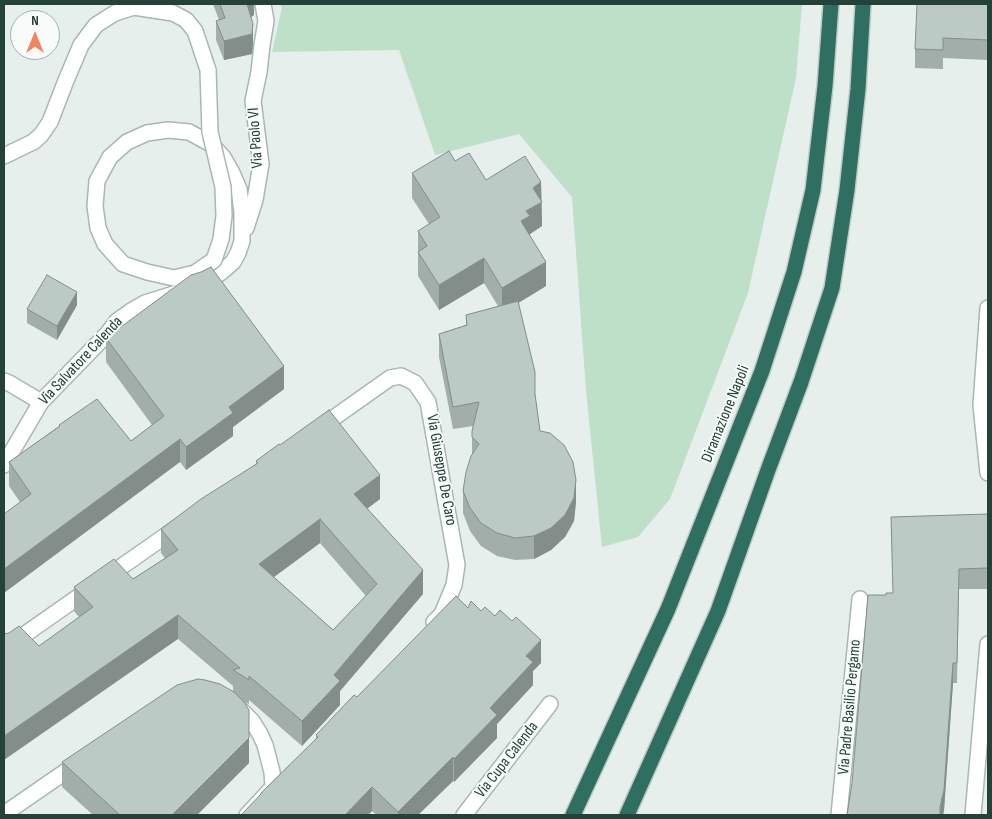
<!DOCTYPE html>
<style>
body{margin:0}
#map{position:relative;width:992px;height:819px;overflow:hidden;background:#e6efeb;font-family:"Sofia Sans Condensed",sans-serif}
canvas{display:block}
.frame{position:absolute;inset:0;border:5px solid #24423a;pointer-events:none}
.north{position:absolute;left:10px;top:10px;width:50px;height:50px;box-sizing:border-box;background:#f7fbf9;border:1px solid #a3b1ad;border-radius:50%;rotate:0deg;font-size:14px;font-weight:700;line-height:20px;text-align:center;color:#24423a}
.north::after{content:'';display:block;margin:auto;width:18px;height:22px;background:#f4845f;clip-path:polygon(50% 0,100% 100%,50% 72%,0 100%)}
</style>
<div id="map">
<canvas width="992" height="819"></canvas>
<div class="frame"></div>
<div class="north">N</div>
</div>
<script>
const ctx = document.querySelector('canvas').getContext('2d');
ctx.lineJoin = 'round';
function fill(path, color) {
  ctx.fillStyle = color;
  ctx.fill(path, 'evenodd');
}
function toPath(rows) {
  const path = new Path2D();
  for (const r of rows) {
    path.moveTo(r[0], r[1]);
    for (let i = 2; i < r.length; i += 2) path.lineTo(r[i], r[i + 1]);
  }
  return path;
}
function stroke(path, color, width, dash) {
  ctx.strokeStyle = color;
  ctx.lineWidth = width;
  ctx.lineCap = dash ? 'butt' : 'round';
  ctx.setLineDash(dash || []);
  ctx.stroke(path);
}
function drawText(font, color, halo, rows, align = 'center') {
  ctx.font = font + ' "Sofia Sans Condensed",sans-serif';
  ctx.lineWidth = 4;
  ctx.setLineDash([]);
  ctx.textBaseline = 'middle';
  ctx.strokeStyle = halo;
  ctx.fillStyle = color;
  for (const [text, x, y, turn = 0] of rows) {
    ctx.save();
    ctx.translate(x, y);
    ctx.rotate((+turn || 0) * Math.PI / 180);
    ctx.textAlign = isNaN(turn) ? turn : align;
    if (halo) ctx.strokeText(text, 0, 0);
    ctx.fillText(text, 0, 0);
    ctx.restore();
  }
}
fill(toPath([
 [279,4,802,4,796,78,748,293,670,499,638,537,602,547,586,391,572,197,519,134,435,155,399,50,272,52,282,7]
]), '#bfe0c8');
const street = toPath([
 [4,156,33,142,41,135,50,122,65,83,81,45,96,25,115,13,134,7,173,13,186,20,195,31,208,70],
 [246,228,255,200,261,164,253,101,259,72,262,45,266,21,263,4],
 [195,273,174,278,147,272,123,264,105,244,98,228,95,206,97,181,110,157,127,142,147,133,168,130,189,132,211,144,223,157,232,173,239,189,242,212,242,241,238,253,233,262,224,270,212,279,201,285],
 [988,308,981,405,988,473],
 [4,381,9,383,41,402],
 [318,429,390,378,401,376,415,383,428,402,457,565,454,585,442,614,434,622],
 [4,465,41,402,108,333,117,321,131,311,145,303,177,293],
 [4,649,178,527],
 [234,705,240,709,252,721,260,734,265,745,272,772,273,787,247,815],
 [4,814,78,763],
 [464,815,550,704],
 [839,815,860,599],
 [973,815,988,644]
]);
const highway = toPath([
 [573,815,668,609,762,371,794,272,813,190,825,86,831,4],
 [627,815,718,611,768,470,801,382,832,288,847,190,858,89,863,4]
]);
stroke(street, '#a8b8b2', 18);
stroke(highway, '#c2cac8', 18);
stroke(street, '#fff', 15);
stroke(highway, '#2f6f62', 15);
const streetBridge = toPath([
 [195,273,214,260,221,239,224,216,223,187,210,132,208,70]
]);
stroke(streetBridge, '#a8b8b2', 18, []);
stroke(streetBridge, '#fff', 15);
fill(toPath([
 [213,4,254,4,254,15,251,17,253,43,252,54,224,60,216,40,216,21,219,20],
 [988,4,988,60,943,58,943,69,915,68,915,49],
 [455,161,486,180,541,182,542,226,530,234,530,235,546,286,518,303,535,394,540,431,576,502,574,521,565,537,551,550,534,559,515,560,497,556,481,546,470,531,463,513,463,491,472,454,472,431,473,426,453,429,439,357,439,334,466,325,466,315,498,306,484,283,439,310,418,276,418,231,429,224,412,198,412,173],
 [77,305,57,340,27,323,27,309],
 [106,338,284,389,233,427,233,436,186,470,180,462,20,502,9,486,9,462,59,426,59,425,131,441,152,425,106,362],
 [280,445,380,499,367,509,423,594,340,691,340,705,302,746,249,700,249,704,243,701,249,763,197,815,93,815,62,787,62,762,233,691,233,686,178,639,39,646,79,617,74,611,74,587,133,579,165,558,161,553,161,529,256,464,256,461],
 [320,543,366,596,333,630,274,577],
 [988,514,988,589,959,589,957,683,953,683,944,810,943,815,847,815,886,595,893,593,891,517],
 [468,608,481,611,541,663,533,671,533,685,497,724,497,738,454,782,453,781,418,815,377,815,372,811,368,815,241,815,261,795,261,793,316,739,316,735,357,697]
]), '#a1aea9');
fill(toPath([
 [246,4,254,4,254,15,246,20],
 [253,24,253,43,252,54,224,60,224,41],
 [541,182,542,226,530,234,530,241,521,221,526,211,533,188],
 [484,258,484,283,439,310,439,285],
 [546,262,546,286,502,313,502,288],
 [77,292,77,305,57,340,57,326],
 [284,366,284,389,233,427,233,436,186,470,186,447,229,407],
 [180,439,180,462,4,593,4,569],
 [380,475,380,499,354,518,354,494],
 [576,480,576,502,574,521,565,537,551,550,534,559,534,536],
 [320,519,320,543,259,588,259,564],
 [423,570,423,594,340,691,340,705,302,746,302,721,334,675],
 [178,615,178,639,4,760,4,736],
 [541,640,541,663,533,671,533,685,497,724,497,738,454,782,454,759,490,708,526,656],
 [953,663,953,683,944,810,943,815,940,815],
 [249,738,249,763,197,815,172,815],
 [453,757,453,781,418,815,398,815,398,812],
 [372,787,372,811,368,815,345,815]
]), '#838d89');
const building = toPath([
 [220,4,247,4,253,24,252,34,224,41,216,21,225,18,220,4],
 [917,4,988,4,988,40,943,38,943,50,915,49,917,4],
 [449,151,455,161,469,153,486,180,525,156,541,182,533,188,542,202,526,211,530,216,521,221,546,262,502,288,484,258,439,285,418,252,427,246,418,231,440,217,412,173,449,151],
 [211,267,284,366,229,407,233,413,186,447,180,439,4,569,4,514,31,494,9,462,60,426,59,425,97,399,131,441,164,416,106,338,191,275,201,272,211,267],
 [47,275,77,292,57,326,27,309,47,275],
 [518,301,535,372,535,394,540,431,550,433,564,445,573,462,576,480,574,498,565,515,551,528,534,536,515,538,497,533,481,523,470,508,463,491,466,472,471,456,479,444,472,437,472,431,479,402,453,407,439,334,467,325,466,315,518,301],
 [329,410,380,475,354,494,423,570,334,675,340,681,302,721,249,676,249,680,233,670,240,668,178,615,4,736,4,634,9,633,19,626,39,646,93,607,74,587,114,559,133,579,178,550,161,529,201,499,258,463,256,461,279,444,280,445,329,410],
 [320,519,377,584,333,630,259,564,320,519],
 [988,514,988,568,959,569,957,663,953,663,944,790,940,807,940,815,847,815,852,783,868,595,886,595,886,593,893,593,891,517,988,514],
 [456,596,468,608,471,601,481,611,485,607,495,616,500,610,512,621,516,617,541,640,526,656,533,662,490,708,497,715,454,759,453,757,398,812,372,787,345,815,241,815,261,794,261,793,318,737,316,735,354,695,357,697,456,596],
 [198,679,205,680,220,684,234,692,244,702,249,710,249,738,172,815,120,815,62,762,177,685,198,679]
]);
fill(building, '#bbcac4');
stroke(building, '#838d89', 1);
drawText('16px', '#24423a', '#f7fbf9', [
 ["Via Paolo VI",256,138,-94],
 ["Via Salvatore Calenda",81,361,-47],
 ["Diramazione Napoli",726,414,-68],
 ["Via Giuseppe De Caro",441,470,80],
 ["Via Padre Basilio Pergamo",850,707,-85],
 ["Via Cupa Calenda",507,760,-52]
]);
</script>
